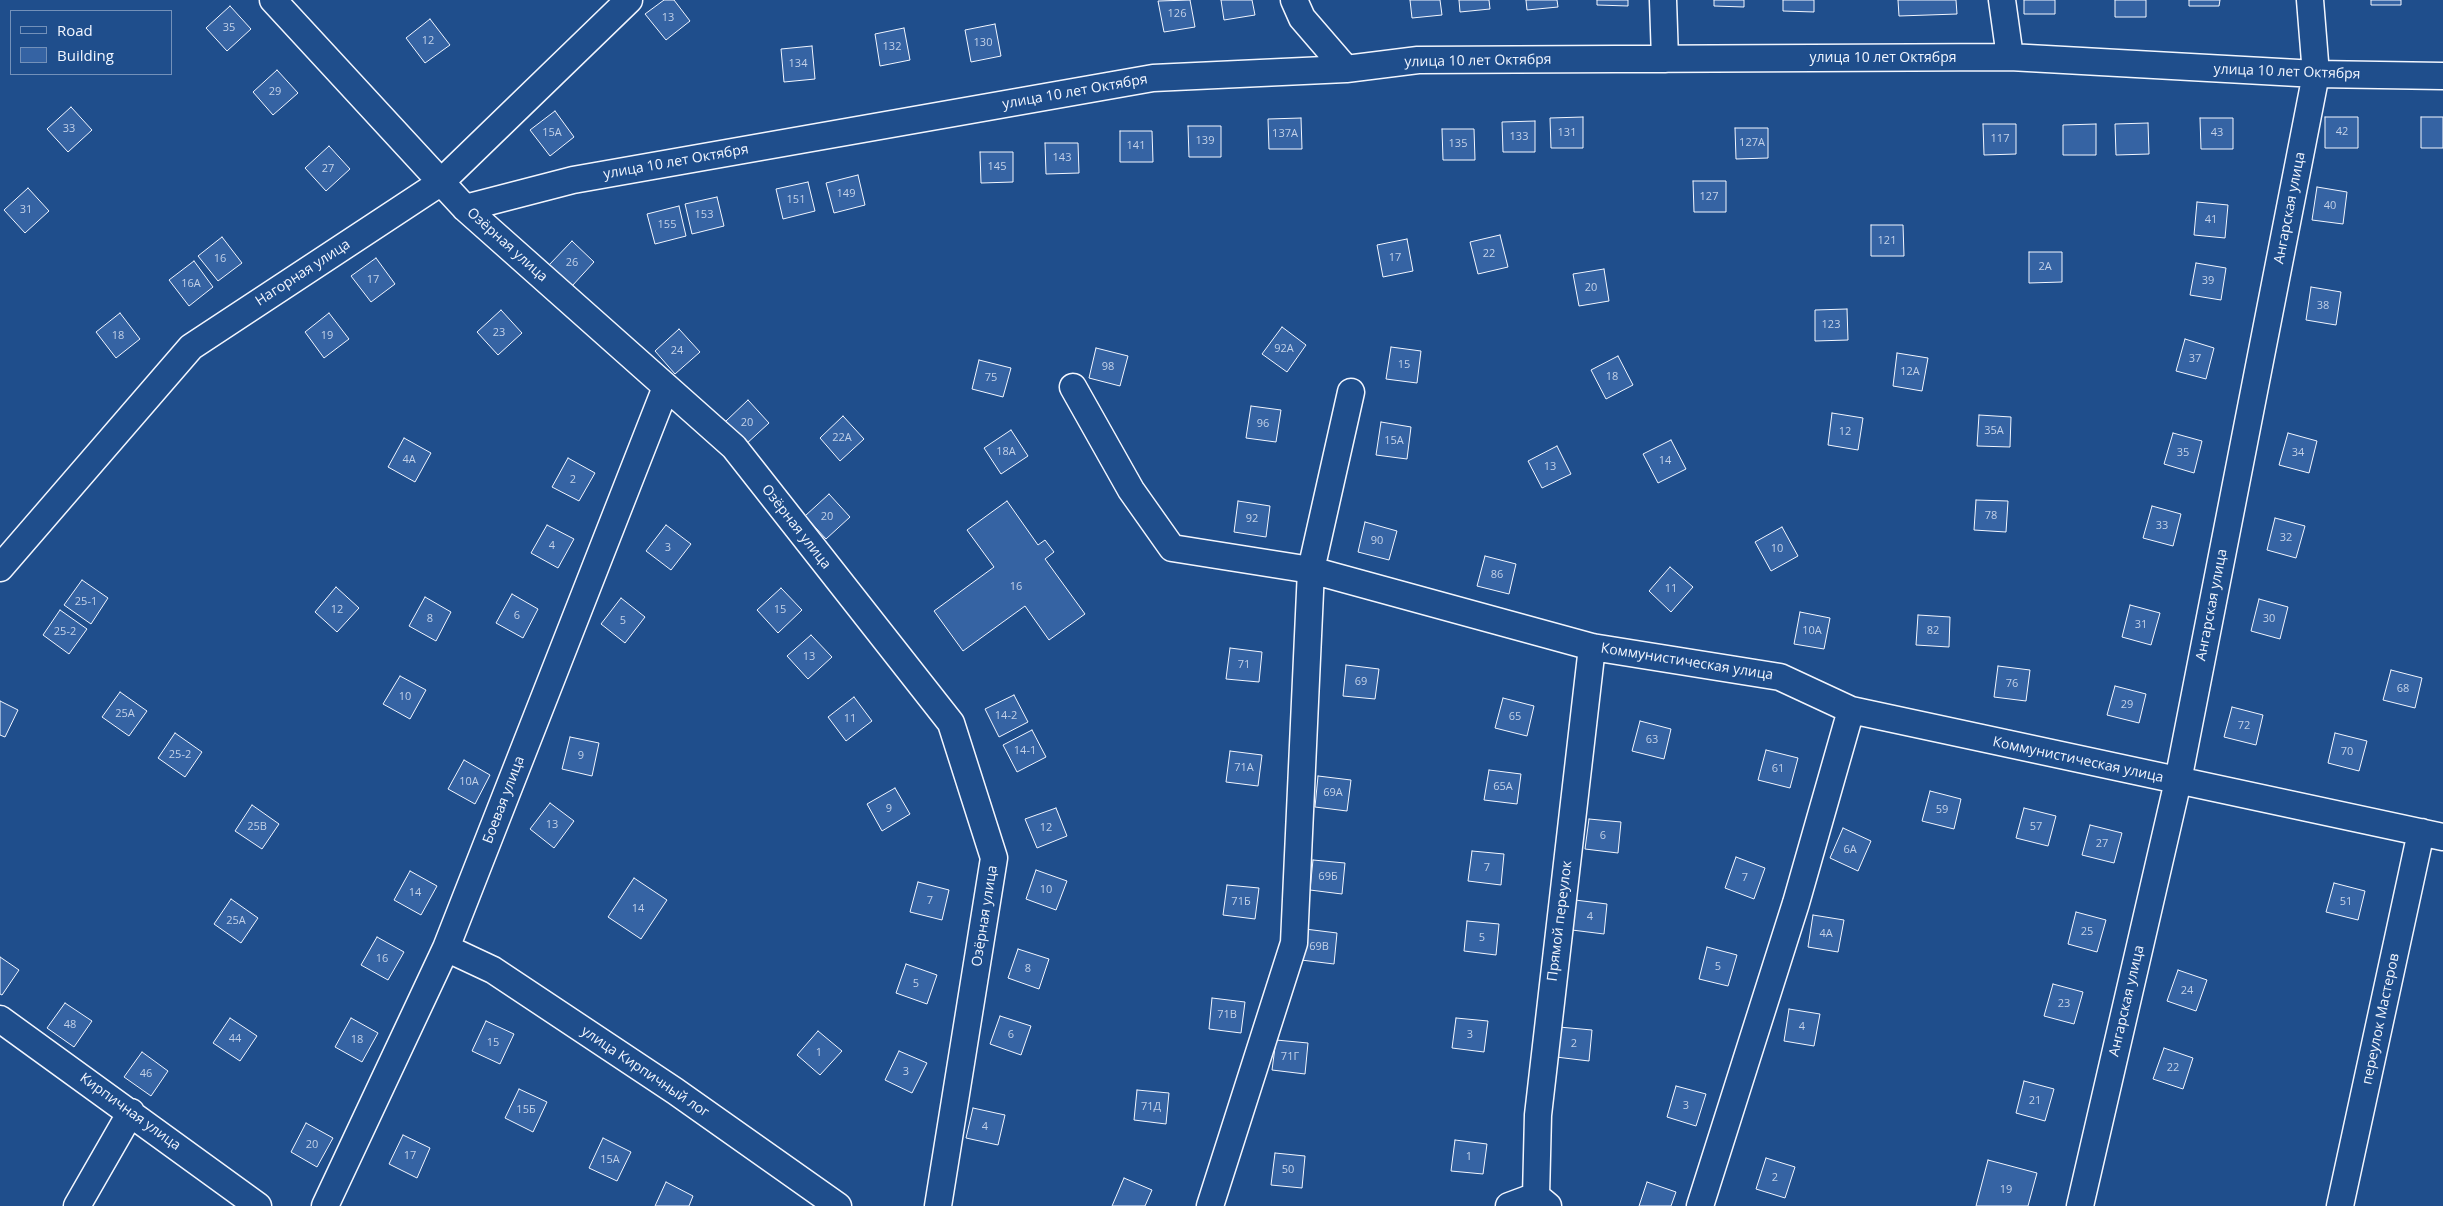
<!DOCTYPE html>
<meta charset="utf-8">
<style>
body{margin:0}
#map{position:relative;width:2443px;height:1206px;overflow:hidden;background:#1f4e8c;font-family:"Open Sans",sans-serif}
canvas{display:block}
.legend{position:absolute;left:10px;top:10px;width:162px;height:65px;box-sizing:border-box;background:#1f4e8c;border:1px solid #7391ba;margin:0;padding:6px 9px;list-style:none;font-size:15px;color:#f2f6ff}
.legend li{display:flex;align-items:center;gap:10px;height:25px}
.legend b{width:25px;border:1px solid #7391ba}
</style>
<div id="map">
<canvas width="2443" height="1206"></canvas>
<ul class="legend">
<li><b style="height:6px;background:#1f4e8c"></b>Road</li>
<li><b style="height:14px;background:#3563a3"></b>Building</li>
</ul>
</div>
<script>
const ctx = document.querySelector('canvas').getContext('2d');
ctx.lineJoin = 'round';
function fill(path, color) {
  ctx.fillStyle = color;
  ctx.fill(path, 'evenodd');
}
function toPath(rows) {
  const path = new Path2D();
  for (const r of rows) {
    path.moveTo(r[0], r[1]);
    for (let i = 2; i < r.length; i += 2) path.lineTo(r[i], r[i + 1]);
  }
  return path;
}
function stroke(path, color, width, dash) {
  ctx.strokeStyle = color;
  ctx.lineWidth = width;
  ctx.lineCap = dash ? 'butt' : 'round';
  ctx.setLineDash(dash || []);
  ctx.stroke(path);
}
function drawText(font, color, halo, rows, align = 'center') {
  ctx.font = font + ' "Open Sans",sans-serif';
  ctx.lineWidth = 4;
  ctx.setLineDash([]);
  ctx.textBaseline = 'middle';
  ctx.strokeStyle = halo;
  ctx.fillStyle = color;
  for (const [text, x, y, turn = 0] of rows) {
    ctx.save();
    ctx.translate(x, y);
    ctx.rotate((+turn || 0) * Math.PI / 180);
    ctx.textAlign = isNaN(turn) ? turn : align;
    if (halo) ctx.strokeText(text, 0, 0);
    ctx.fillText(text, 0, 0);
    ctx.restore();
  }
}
const building = toPath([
 [664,0,674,0,690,21,666,40,645,14,664,0],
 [1190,0,1195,27,1164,32,1158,1,1190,0],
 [1221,0,1252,0,1255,15,1224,20,1221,0],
 [1410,0,1440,0,1442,15,1412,18,1410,0],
 [1459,0,1489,0,1490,9,1460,12,1459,0],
 [1526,0,1557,0,1558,7,1527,10,1526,0],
 [1597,0,1628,0,1628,6,1597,5,1597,0],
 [1714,0,1744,0,1744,7,1714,6,1714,0],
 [1783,0,1814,0,1814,12,1783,11,1783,0],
 [1898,0,1956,0,1957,14,1899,16,1898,0],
 [2024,0,2055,0,2055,14,2024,14,2024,0],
 [2115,0,2146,0,2146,17,2115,17,2115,0],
 [2189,0,2220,0,2219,6,2189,6,2189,0],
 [2371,0,2401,0,2401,5,2371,5,2371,0],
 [230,6,251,29,227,51,206,28,230,6],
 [430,19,450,45,425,63,406,38,430,19],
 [995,24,1001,56,971,62,965,30,995,24],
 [904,28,910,60,880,66,875,34,904,28],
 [812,46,815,79,784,82,781,49,812,46],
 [277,70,298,93,273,115,253,92,277,70],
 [71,107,92,130,68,152,47,129,71,107],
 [555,111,574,137,550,156,530,130,555,111],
 [1583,117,1583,148,1551,148,1550,118,1583,117],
 [2325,117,2358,117,2358,148,2325,148,2325,117],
 [2421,117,2443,117,2443,148,2421,148,2421,117],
 [1301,118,1302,149,1269,149,1268,119,1301,118],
 [2200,118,2233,118,2233,149,2201,149,2200,118],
 [1535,121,1535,152,1503,152,1502,122,1535,121],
 [2148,123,2149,154,2116,155,2115,124,2148,123],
 [1983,124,2016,124,2016,154,1984,155,1983,124],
 [2096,124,2096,155,2063,155,2063,125,2096,124],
 [1188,126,1221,126,1221,157,1189,157,1188,126],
 [1735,128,1768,128,1768,158,1736,159,1735,128],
 [1442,129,1474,129,1475,160,1443,160,1442,129],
 [1120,131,1152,131,1153,162,1120,162,1120,131],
 [1045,143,1078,143,1079,173,1046,174,1045,143],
 [329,146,350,169,326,191,305,168,329,146],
 [980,152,1013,152,1013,182,981,183,980,152],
 [858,175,865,205,834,213,826,183,858,175],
 [1693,181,1726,181,1726,212,1694,212,1693,181],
 [808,182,815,211,783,219,776,189,808,182],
 [2317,187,2347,192,2343,224,2312,220,2317,187],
 [28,188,49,211,25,233,4,210,28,188],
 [717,197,724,226,692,234,685,204,717,197],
 [2197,202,2228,205,2225,238,2194,235,2197,202],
 [679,206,686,236,655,244,647,214,679,206],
 [1871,225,1903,225,1904,256,1871,256,1871,225],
 [1500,235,1508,267,1478,274,1470,242,1500,235],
 [222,237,242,263,218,281,198,256,222,237],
 [1407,239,1413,271,1383,277,1377,245,1407,239],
 [572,241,594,262,572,286,549,265,572,241],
 [2029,252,2062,252,2062,282,2029,283,2029,252],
 [376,258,395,284,371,302,351,276,376,258],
 [194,261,213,287,189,306,169,280,194,261],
 [2196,263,2226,268,2221,300,2190,295,2196,263],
 [1604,269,1609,301,1579,306,1573,274,1604,269],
 [2311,287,2341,292,2336,325,2306,320,2311,287],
 [1847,309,1848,340,1815,341,1815,310,1847,309],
 [501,310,522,333,498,355,477,332,501,310],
 [120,313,140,339,116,358,96,332,120,313],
 [329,313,349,339,324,358,305,332,329,313],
 [1282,327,1306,345,1287,372,1262,354,1282,327],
 [679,329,700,352,675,374,655,351,679,329],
 [2185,339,2214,348,2206,379,2176,371,2185,339],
 [1391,347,1421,351,1417,383,1386,379,1391,347],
 [1096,348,1128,356,1120,386,1089,378,1096,348],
 [1897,353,1928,358,1922,391,1893,386,1897,353],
 [1618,356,1633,385,1606,399,1591,370,1618,356],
 [979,360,1011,368,1003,397,972,389,979,360],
 [748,400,769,423,745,445,725,422,748,400],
 [1251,406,1281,410,1276,442,1246,438,1251,406],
 [1832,413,1863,418,1858,450,1828,445,1832,413],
 [1979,415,2011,417,2010,447,1977,446,1979,415],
 [843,416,864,439,840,461,820,438,843,416],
 [1381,422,1411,427,1407,459,1376,455,1381,422],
 [1011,430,1028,456,1001,474,984,448,1011,430],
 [2173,433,2202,441,2194,473,2164,464,2173,433],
 [2288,433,2317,441,2309,473,2279,465,2288,433],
 [404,438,431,453,415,482,388,467,404,438],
 [1671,440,1686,469,1658,483,1643,454,1671,440],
 [1557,446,1571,474,1542,488,1528,461,1557,446],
 [568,458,595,473,579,501,552,487,568,458],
 [829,494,850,517,826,539,805,516,829,494],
 [1976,500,2008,501,2006,532,1974,530,1976,500],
 [1007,501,1038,545,1045,540,1054,552,1045,559,1085,614,1049,640,1025,606,963,651,934,611,994,567,967,530,1007,501],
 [1238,501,1270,506,1266,537,1234,532,1238,501],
 [2152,506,2181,514,2173,546,2143,538,2152,506],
 [2275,518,2305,526,2296,558,2267,550,2275,518],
 [1365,522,1397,531,1389,560,1358,552,1365,522],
 [547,525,574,539,558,568,531,553,547,525],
 [666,525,691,544,671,570,646,551,666,525],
 [1782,527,1798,556,1771,571,1755,542,1782,527],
 [1485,556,1516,564,1509,594,1477,586,1485,556],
 [1670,567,1693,587,1671,612,1649,591,1670,567],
 [82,580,108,598,91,624,64,605,82,580],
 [336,587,359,608,337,632,315,612,336,587],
 [781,588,802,610,778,633,757,610,781,588],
 [512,594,538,609,523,638,496,623,512,594],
 [425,597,451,612,436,641,409,626,425,597],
 [621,598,645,617,625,643,601,624,621,598],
 [2259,599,2288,607,2280,639,2251,631,2259,599],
 [2130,605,2160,613,2151,645,2122,637,2130,605],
 [60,610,87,629,69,654,43,635,60,610],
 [1800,612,1830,618,1824,649,1794,644,1800,612],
 [1918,615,1950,617,1949,647,1916,645,1918,615],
 [811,635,832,657,808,679,787,656,811,635],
 [1230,648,1262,652,1259,682,1226,679,1230,648],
 [1346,665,1379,669,1375,699,1343,696,1346,665],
 [1998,666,2030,670,2026,701,1994,697,1998,666],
 [2391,670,2422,678,2415,708,2383,700,2391,670],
 [400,676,426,690,410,719,383,704,400,676],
 [2115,686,2146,694,2139,723,2107,715,2115,686],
 [120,692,147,711,129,736,102,717,120,692],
 [1014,695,1028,722,999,737,985,709,1014,695],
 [854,697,872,721,846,741,828,717,854,697],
 [1503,698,1534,706,1527,736,1495,728,1503,698],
 [0,701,18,710,5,737,0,735,0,701],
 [2232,707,2263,715,2256,745,2224,737,2232,707],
 [1640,721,1671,729,1664,759,1632,751,1640,721],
 [1032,730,1046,757,1017,772,1003,745,1032,730],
 [175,733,202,752,185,777,158,758,175,733],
 [2335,733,2367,741,2359,771,2328,763,2335,733],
 [570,737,599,743,592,776,562,769,570,737],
 [1766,750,1798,758,1790,788,1758,780,1766,750],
 [1230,751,1262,755,1258,786,1226,782,1230,751],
 [464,760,490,775,475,804,448,789,464,760],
 [1489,770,1521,774,1517,804,1484,800,1489,770],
 [1318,776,1351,780,1347,811,1315,807,1318,776],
 [895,788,910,814,882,831,867,804,895,788],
 [1930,791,1961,799,1954,829,1922,821,1930,791],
 [550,803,574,821,554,848,530,829,550,803],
 [252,805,279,824,262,849,235,831,252,805],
 [1056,808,1067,836,1037,848,1025,819,1056,808],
 [2024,808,2056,816,2048,846,2016,838,2024,808],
 [1589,819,1621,822,1618,853,1585,849,1589,819],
 [2090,825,2122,833,2114,863,2082,855,2090,825],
 [1843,828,1871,841,1858,871,1830,858,1843,828],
 [1472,851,1504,854,1501,885,1468,881,1472,851],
 [1736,857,1765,868,1754,899,1725,888,1736,857],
 [1313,860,1345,863,1342,894,1310,890,1313,860],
 [1036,870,1067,881,1056,910,1026,899,1036,870],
 [410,871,437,886,421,915,394,900,410,871],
 [634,878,667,900,641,939,608,917,634,878],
 [918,882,949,890,942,920,910,912,918,882],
 [2334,883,2365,891,2358,920,2326,912,2334,883],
 [1227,885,1259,888,1255,919,1223,915,1227,885],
 [231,899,258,918,241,943,214,924,231,899],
 [1575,900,1607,904,1604,934,1572,930,1575,900],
 [2076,912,2106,920,2097,952,2068,944,2076,912],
 [1813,915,1844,920,1838,952,1808,947,1813,915],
 [1467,921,1499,924,1496,955,1464,951,1467,921],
 [1305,929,1337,933,1334,964,1301,960,1305,929],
 [377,937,404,952,388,980,361,965,377,937],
 [1707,947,1737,955,1728,986,1699,979,1707,947],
 [1018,949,1049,959,1039,989,1008,978,1018,949],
 [0,957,19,970,2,995,0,994,0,957],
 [906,964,937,975,927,1004,896,993,906,964],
 [2178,970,2207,980,2196,1011,2167,1001,2178,970],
 [2053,984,2083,992,2074,1024,2044,1016,2053,984],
 [1212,998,1245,1002,1241,1033,1209,1029,1212,998],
 [65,1003,92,1021,74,1047,47,1028,65,1003],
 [1789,1009,1820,1014,1814,1046,1784,1041,1789,1009],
 [1000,1016,1031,1026,1021,1055,990,1044,1000,1016],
 [230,1018,257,1036,240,1061,213,1043,230,1018],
 [351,1018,378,1033,362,1062,335,1047,351,1018],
 [1456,1018,1488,1021,1484,1052,1452,1048,1456,1018],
 [486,1021,514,1034,500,1064,472,1051,486,1021],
 [1559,1027,1592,1030,1589,1061,1556,1057,1559,1027],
 [818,1031,842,1051,820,1075,797,1055,818,1031],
 [1276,1040,1308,1043,1305,1074,1272,1070,1276,1040],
 [2164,1048,2193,1058,2183,1089,2153,1079,2164,1048],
 [899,1051,927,1063,912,1093,885,1080,899,1051],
 [142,1052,168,1071,151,1096,124,1077,142,1052],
 [2024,1081,2054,1089,2045,1121,2016,1113,2024,1081],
 [1676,1086,1706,1094,1696,1126,1667,1117,1676,1086],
 [519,1089,547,1102,533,1132,505,1118,519,1089],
 [1137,1090,1169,1093,1166,1124,1134,1120,1137,1090],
 [973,1108,1005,1115,998,1145,966,1138,973,1108],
 [306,1123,333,1138,317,1167,291,1152,306,1123],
 [403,1135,430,1148,417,1178,389,1164,403,1135],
 [603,1138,631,1152,617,1181,589,1168,603,1138],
 [1455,1140,1487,1144,1483,1174,1451,1171,1455,1140],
 [1275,1153,1305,1156,1302,1188,1271,1185,1275,1153],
 [1766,1158,1795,1167,1785,1198,1756,1189,1766,1158],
 [1988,1160,2037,1173,2028,1206,1976,1206,1988,1160],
 [1124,1178,1152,1190,1145,1206,1112,1206,1124,1178],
 [666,1182,693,1196,689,1206,655,1206,666,1182],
 [1647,1182,1676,1192,1671,1206,1639,1206,1647,1182]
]);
fill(building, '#3563a3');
stroke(building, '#f2f6ff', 1);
const minor = toPath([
 [273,0,465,208,734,447,951,723,994,858,938,1206],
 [1294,0,1302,18,1346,69],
 [1663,0,1665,59],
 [2002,0,2010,57],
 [465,208,573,180,1153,78,1346,69,1418,60,2010,57,2316,74,2443,76],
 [1073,387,1131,490,1172,548,1311,570,1592,647,1780,677,1851,710,2443,837],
 [0,568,191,347,440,183,629,0],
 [446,948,493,970,675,1091,838,1206],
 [0,1019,258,1206],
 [1536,1196,1538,1115,1592,647],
 [77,1206,131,1112],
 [325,1206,446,948,666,387],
 [1210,1206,1294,943,1311,570,1351,392],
 [1509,1206,1536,1196,1548,1206],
 [1700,1206,1796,903,1851,710],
 [2080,1206,2178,781,2316,74,2310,0],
 [2340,1206,2421,832]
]);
stroke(minor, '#f2f6ff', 29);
stroke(minor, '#1f4e8c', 26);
drawText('11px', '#c3d1e8', null, [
 ["126",1177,14],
 ["13",668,18],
 ["35",229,28],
 ["12",428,41],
 ["130",983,43],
 ["132",892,47],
 ["134",798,64],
 ["29",275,92],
 ["33",69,129],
 ["42",2342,132],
 ["15А",552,133],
 ["131",1567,133],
 ["43",2217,133],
 ["137А",1285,134],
 ["133",1519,137],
 ["117",2000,139],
 ["139",1205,141],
 ["127А",1752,143],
 ["135",1458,144],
 ["141",1136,146],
 ["143",1062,158],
 ["145",997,167],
 ["27",328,169],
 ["149",846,194],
 ["127",1709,197],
 ["151",796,200],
 ["40",2330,206],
 ["31",26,210],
 ["153",704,215],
 ["41",2211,220],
 ["155",667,225],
 ["121",1887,241],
 ["22",1489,254],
 ["17",1395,258],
 ["16",220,259],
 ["26",572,263],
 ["2А",2045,267],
 ["17",373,280],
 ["39",2208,281],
 ["16А",191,284],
 ["20",1591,288],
 ["38",2323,306],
 ["123",1831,325],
 ["23",499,333],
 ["18",118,336],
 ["19",327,336],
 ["92А",1284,349],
 ["24",677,351],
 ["37",2195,359],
 ["15",1404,365],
 ["98",1108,367],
 ["12А",1910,372],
 ["18",1612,377],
 ["75",991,378],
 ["20",747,423],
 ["96",1263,424],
 ["35А",1994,431],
 ["12",1845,432],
 ["22А",842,438],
 ["15А",1394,441],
 ["18А",1006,452],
 ["35",2183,453],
 ["34",2298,453],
 ["4А",409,460],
 ["14",1665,461],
 ["13",1550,467],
 ["2",573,480],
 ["78",1991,516],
 ["20",827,517],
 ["92",1252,519],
 ["33",2162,526],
 ["32",2286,538],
 ["90",1377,541],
 ["4",552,546],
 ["3",668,548],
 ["10",1777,549],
 ["86",1497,575],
 ["16",1016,587],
 ["11",1671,589],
 ["25-1",86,602],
 ["12",337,610],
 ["15",780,610],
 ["6",517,616],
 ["8",430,619],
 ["30",2269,619],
 ["5",623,621],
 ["31",2141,625],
 ["10А",1812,631],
 ["82",1933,631],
 ["25-2",65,632],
 ["13",809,657],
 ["71",1244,665],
 ["69",1361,682],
 ["76",2012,684],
 ["68",2403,689],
 ["10",405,697],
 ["29",2127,705],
 ["25А",125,714],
 ["14-2",1006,716],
 ["65",1515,717],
 ["11",850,719],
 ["72",2244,726],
 ["63",1652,740],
 ["14-1",1025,751],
 ["70",2347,752],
 ["25-2",180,755],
 ["9",581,756],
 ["71А",1244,768],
 ["61",1778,769],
 ["10А",469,782],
 ["65А",1503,787],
 ["69А",1333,793],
 ["9",889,809],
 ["59",1942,810],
 ["13",552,825],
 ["25В",257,827],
 ["57",2036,827],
 ["12",1046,828],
 ["6",1603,836],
 ["27",2102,844],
 ["6А",1850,850],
 ["7",1487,868],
 ["69Б",1328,877],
 ["7",1745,878],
 ["10",1046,890],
 ["14",415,893],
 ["7",930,901],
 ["71Б",1241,902],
 ["51",2346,902],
 ["14",638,909],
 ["4",1590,917],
 ["25А",236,921],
 ["25",2087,932],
 ["4А",1826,934],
 ["5",1482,938],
 ["69В",1319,947],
 ["16",382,959],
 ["5",1718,967],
 ["8",1028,969],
 ["5",916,984],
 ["24",2187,991],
 ["23",2064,1004],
 ["71В",1227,1015],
 ["48",70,1025],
 ["4",1802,1027],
 ["6",1011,1035],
 ["3",1470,1035],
 ["44",235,1039],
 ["18",357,1040],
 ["15",493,1043],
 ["2",1574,1044],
 ["1",819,1053],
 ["71Г",1290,1057],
 ["22",2173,1068],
 ["3",906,1072],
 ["46",146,1074],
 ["21",2035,1101],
 ["3",1686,1106],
 ["71Д",1151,1107],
 ["15Б",526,1110],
 ["4",985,1127],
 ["20",312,1145],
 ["17",410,1156],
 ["1",1469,1157],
 ["15А",610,1160],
 ["50",1288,1170],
 ["2",1775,1178],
 ["19",2006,1190]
]);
drawText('14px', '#f2f6ff', '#1f4e8c', [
 ["улица 10 лет Октября",1883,58],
 ["улица 10 лет Октября",1478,61,-1],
 ["улица 10 лет Октября",2287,72,2],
 ["улица 10 лет Октября",1075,92,-10],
 ["улица 10 лет Октября",676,162,-10],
 ["Ангарская улица",2290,208,-79],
 ["Озёрная улица",507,245,42],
 ["Нагорная улица",303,273,-33],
 ["Озёрная улица",796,527,52],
 ["Ангарская улица",2212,605,-79],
 ["Коммунистическая улица",1687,662,9],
 ["Коммунистическая улица",2078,760,12],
 ["Боевая улица",504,800,-69],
 ["Озёрная улица",985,916,-81],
 ["Прямой переулок",1560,921,-83],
 ["Ангарская улица",2127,1001,-77],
 ["переулок Мастеров",2381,1019,-78],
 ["улица Кирпичный лог",645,1072,34],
 ["Кирпичная улица",130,1112,36]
]);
</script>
